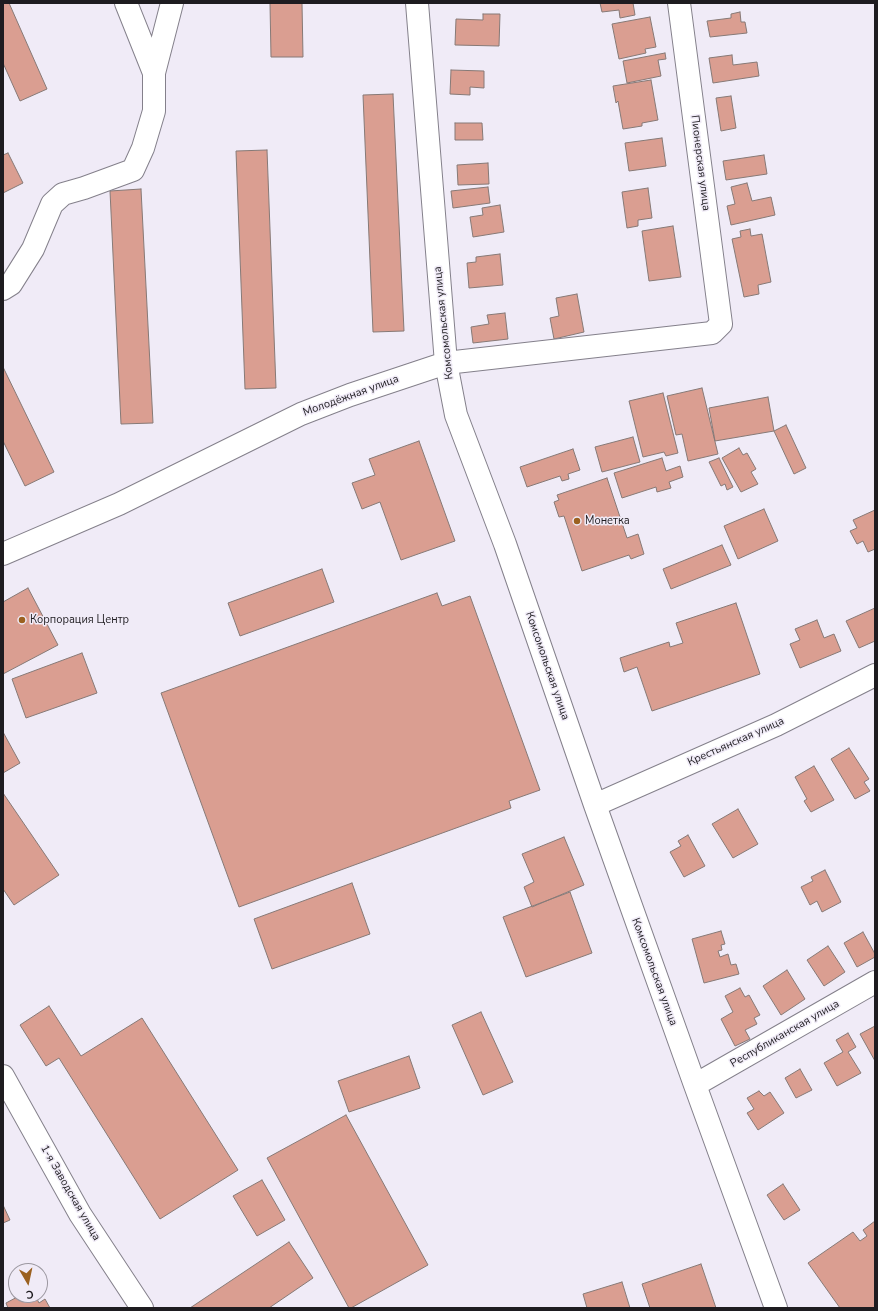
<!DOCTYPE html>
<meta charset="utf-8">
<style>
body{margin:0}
#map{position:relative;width:878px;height:1311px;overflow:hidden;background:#f0ebf7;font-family:"Nunito Sans",sans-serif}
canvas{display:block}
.frame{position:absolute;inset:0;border:4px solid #1e1c20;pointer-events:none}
.north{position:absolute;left:8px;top:1263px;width:40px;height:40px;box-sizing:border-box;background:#f0ebf7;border:1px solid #9c98a1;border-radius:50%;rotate:171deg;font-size:11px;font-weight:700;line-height:16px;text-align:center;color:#1e1c20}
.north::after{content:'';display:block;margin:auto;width:14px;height:18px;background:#9b6120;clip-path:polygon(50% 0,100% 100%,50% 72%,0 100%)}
</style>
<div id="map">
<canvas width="878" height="1311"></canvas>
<div class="frame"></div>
<div class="north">С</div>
</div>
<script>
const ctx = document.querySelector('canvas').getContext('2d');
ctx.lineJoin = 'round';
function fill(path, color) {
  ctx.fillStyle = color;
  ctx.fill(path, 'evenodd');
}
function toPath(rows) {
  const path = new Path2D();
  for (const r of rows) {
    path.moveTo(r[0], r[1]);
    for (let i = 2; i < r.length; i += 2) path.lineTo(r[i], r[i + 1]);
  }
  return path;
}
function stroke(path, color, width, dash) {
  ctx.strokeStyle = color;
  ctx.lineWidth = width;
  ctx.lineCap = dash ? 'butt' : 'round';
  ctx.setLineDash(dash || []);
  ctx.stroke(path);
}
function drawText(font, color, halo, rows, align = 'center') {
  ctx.font = font + ' "Nunito Sans",sans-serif';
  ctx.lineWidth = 3;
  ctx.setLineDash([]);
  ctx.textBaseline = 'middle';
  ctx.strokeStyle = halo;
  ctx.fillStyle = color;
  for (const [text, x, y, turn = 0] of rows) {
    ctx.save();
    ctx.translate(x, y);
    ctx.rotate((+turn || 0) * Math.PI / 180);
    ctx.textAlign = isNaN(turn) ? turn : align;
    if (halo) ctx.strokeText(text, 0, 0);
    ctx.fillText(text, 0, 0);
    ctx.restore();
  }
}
const building = toPath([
 [3,3,9,3,47,89,20,101,3,63,3,3],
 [270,3,302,3,303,57,271,57,270,3],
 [600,3,633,3,635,15,620,18,619,10,602,12,600,3],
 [740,12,741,22,745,22,747,33,710,37,707,21,731,18,731,14,740,12],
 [483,14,500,14,499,46,455,45,456,19,483,20,483,14],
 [650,17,656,47,645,49,646,53,619,59,612,24,650,17],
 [665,53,666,59,658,60,661,76,627,83,623,61,665,53],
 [732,55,733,65,757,62,759,76,713,83,709,58,732,55],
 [451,70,484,71,484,88,470,87,470,95,450,94,451,70],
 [651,80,658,120,642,123,642,126,623,129,618,101,616,103,613,86,651,80],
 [393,94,404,331,373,332,363,95,393,94],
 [731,96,736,128,721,131,716,98,731,96],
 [455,123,482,123,483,140,455,140,455,123],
 [662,138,666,166,629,171,625,143,662,138],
 [267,150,276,388,245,389,236,151,267,150],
 [8,153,23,183,3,193,3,155,8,153],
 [764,155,767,174,726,180,723,161,764,155],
 [488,163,489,184,458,185,457,165,488,163],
 [747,183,752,201,771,197,775,215,731,225,727,206,735,204,731,187,747,183],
 [488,187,490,203,453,208,451,191,488,187],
 [648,188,652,218,638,220,638,226,627,228,622,192,648,188],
 [141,189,153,423,121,424,110,191,141,189],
 [500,205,504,232,473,237,470,217,483,215,482,208,500,205],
 [673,226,681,277,649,281,642,231,673,226],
 [750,229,751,236,762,234,771,282,758,285,759,294,744,297,732,239,741,237,740,231,750,229],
 [500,254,503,285,469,288,467,263,476,262,476,257,500,254],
 [577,294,584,332,554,339,550,318,559,316,556,298,577,294],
 [505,313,508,339,473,343,471,327,489,324,487,315,505,313],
 [3,367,54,472,25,486,3,441,3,367],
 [702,388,718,454,688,461,682,434,676,435,667,396,702,388],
 [663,393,678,453,666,456,664,452,643,457,629,401,663,393],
 [768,397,774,431,715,441,709,408,768,397],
 [786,425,806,468,794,474,774,431,786,425],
 [633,437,640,462,602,472,595,447,633,437],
 [419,441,455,541,401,560,380,502,362,509,352,483,375,475,369,459,419,441],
 [739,448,743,455,747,453,756,469,751,472,758,484,741,492,722,458,739,448],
 [573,449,580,470,568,474,569,479,562,481,560,476,527,487,520,467,573,449],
 [662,458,666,471,680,466,683,477,669,482,671,488,657,492,656,487,622,498,614,473,662,458],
 [719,458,733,487,727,490,725,484,721,486,709,462,719,458],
 [607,478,627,538,638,534,644,554,631,559,629,555,582,571,564,516,559,517,554,502,559,500,557,495,607,478],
 [764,509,778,541,738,559,724,526,764,509],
 [875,510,875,549,868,552,863,541,857,544,850,531,857,528,853,520,875,510],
 [722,545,731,565,671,589,663,569,722,545],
 [322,569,334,602,240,636,228,603,322,569],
 [28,588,58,645,3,674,3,602,28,588],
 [437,593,442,606,470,596,540,790,509,801,511,808,239,907,161,693,437,593],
 [736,603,760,674,652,711,637,667,624,672,620,658,669,642,670,647,683,643,676,623,736,603],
 [875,608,875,641,859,648,846,621,875,608],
 [817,620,824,638,834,634,841,651,800,668,790,644,800,640,795,629,817,620],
 [82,653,97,693,26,718,12,679,82,653],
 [3,732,20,763,3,773,3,732],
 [849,748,869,779,864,782,870,791,855,799,831,759,849,748],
 [814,766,834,800,811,812,804,801,807,799,795,777,814,766],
 [3,793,59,875,14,905,3,889,3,793],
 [738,809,758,844,733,858,712,824,738,809],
 [688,835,705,866,684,877,670,852,681,846,678,841,688,835],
 [564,837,584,885,532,907,524,887,534,882,522,854,564,837],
 [825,870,841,902,822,912,817,901,810,905,801,887,813,881,811,877,825,870],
 [352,883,370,934,272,969,254,919,352,883],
 [570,892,592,953,526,977,503,917,570,892],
 [721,931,725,944,721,945,722,950,718,951,720,957,728,954,731,965,736,964,739,974,704,983,692,939,721,931],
 [863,932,875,954,875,957,857,967,844,943,863,932],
 [828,946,845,972,824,986,807,960,828,946],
 [787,970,805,999,781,1015,763,986,787,970],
 [740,988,745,997,749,995,760,1015,754,1018,757,1024,745,1030,750,1039,735,1046,721,1019,733,1012,725,996,740,988],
 [49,1006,81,1056,142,1018,238,1170,160,1219,59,1058,46,1066,20,1025,49,1006],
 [481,1012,513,1082,483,1095,452,1025,481,1012],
 [875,1026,875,1061,860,1034,875,1026],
 [848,1033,856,1047,848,1052,861,1073,837,1086,824,1063,843,1052,836,1040,848,1033],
 [409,1056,420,1088,349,1112,338,1081,409,1056],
 [800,1069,812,1090,796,1098,785,1078,800,1069],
 [759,1091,764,1096,770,1092,784,1113,758,1130,747,1113,754,1109,747,1098,759,1091],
 [346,1115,428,1265,351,1308,349,1308,267,1158,346,1115],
 [262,1180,285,1220,257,1236,233,1196,262,1180],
 [783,1184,800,1210,784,1220,767,1195,783,1184],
 [3,1205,10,1220,3,1223,3,1205],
 [875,1221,875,1308,840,1308,808,1263,853,1232,860,1241,867,1236,863,1230,875,1221],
 [289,1242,313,1278,269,1308,190,1308,289,1242],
 [701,1264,716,1308,650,1308,642,1284,701,1264],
 [622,1282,630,1308,587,1308,583,1294,622,1282],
 [21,1295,35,1295,39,1303,45,1299,50,1308,8,1308,6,1303,21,1295]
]);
fill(building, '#da9e91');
stroke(building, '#867976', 1);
const minor = toPath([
 [417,3,446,363,456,415,505,544,595,805,695,1085,776,1308],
 [154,73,172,3],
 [3,289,11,284,33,249,52,204,63,194,84,188,133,170,143,148,154,111,154,73,126,3],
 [3,554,119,504,301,414,350,395,446,363,712,333,721,324,679,3],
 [595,805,776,725,875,675],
 [3,1076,80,1214,142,1308],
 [695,1085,875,982]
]);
stroke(minor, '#84808b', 24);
stroke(minor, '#fff', 22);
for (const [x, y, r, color] of [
 [577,521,4,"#9b6120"],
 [22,620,4,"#9b6120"]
]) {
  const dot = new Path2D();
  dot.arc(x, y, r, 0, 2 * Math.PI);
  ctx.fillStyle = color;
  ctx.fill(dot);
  stroke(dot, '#f0ebf7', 1.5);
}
drawText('11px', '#1e1c20', '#f0ebf7', [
 ["Пионерская улица",700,163,83],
 ["Комсомольская улица",444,323,-96],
 ["Молодёжная улица",351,396,-20],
 ["Комсомольская улица",547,666,71],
 ["Крестьянская улица",736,742,-24],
 ["Комсомольская улица",654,972,70],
 ["Республиканская улица",785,1034,-30],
 ["1-я Заводская улица",70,1193,60]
]);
drawText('11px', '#1e1c20', '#f0ebf7', [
 ["Монетка",585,521],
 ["Корпорация Центр",30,620]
], 'left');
</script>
